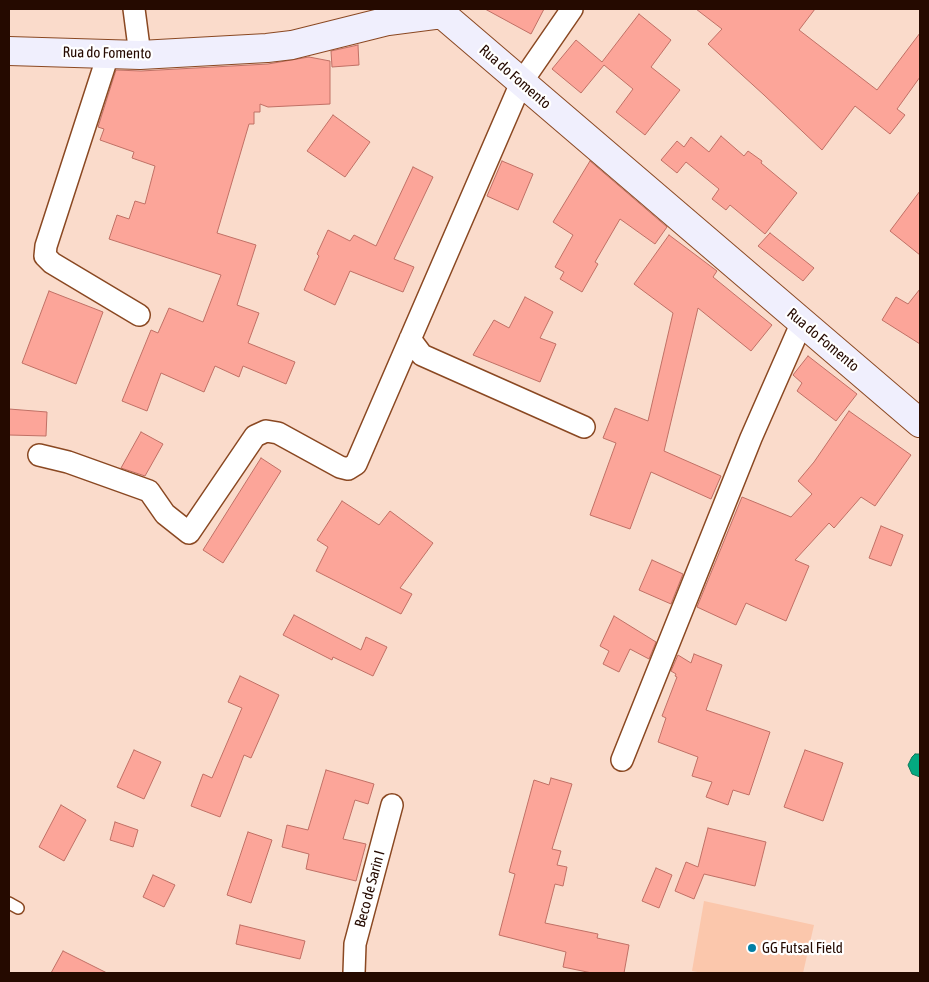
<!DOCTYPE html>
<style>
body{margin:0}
#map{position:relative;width:929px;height:982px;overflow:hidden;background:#fadbcb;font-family:"Asap Condensed",sans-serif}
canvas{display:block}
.frame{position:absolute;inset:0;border:10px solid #250a00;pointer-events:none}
</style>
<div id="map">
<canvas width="929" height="982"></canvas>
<div class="frame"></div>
</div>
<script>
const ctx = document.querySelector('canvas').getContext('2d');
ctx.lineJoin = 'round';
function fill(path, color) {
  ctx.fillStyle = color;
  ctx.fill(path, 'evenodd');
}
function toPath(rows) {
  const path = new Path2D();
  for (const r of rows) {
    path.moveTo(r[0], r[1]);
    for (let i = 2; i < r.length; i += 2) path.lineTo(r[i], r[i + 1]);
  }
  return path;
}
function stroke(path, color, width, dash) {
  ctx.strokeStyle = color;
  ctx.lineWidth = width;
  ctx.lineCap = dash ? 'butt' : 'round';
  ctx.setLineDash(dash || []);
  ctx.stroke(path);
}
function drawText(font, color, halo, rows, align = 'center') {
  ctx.font = font + ' "Asap Condensed",sans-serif';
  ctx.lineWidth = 4.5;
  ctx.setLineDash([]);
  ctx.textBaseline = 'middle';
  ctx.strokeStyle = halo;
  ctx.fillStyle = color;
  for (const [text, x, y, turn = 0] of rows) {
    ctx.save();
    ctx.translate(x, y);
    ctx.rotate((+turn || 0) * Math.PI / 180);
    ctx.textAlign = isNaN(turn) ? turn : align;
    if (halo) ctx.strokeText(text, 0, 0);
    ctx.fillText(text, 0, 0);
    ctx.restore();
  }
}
fill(toPath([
 [704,901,814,925,803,973,703,973,692,971]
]), '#fbc7ac');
const water = toPath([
 [915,754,920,754,920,777,912,774,908,765,912,757,915,754]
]);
fill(water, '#04a981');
stroke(water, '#0e795a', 1);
const building = toPath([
 [485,9,544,9,531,34,485,9],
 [696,9,815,9,799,30,877,90,920,33,920,77,897,109,905,115,890,134,855,106,822,150,764,95,708,44,722,29,696,9],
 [639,14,671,40,651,67,680,90,645,135,616,112,633,89,604,65,581,93,552,69,576,40,602,62,639,14],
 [358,45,359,65,332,67,331,51,358,45],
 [309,57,330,61,330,104,268,107,260,104,260,112,254,112,254,124,249,124,217,233,256,245,237,305,259,313,248,343,295,362,286,384,243,366,239,377,215,366,204,392,161,373,147,411,122,401,151,330,158,333,169,308,203,322,221,275,109,239,117,215,129,219,135,201,145,204,155,166,132,158,134,152,100,140,104,129,98,127,116,70,141,71,268,64,309,57],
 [333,115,370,142,345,177,307,151,333,115],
 [721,136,744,156,748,151,762,161,761,163,797,193,765,234,730,205,726,210,712,199,719,189,686,162,677,173,661,160,677,141,684,147,691,137,709,152,721,136],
 [502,161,533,174,518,210,487,196,502,161],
 [590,161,667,227,655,244,620,219,595,262,598,264,582,292,560,279,564,272,555,267,573,235,553,222,590,161],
 [413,167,433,177,394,259,414,267,403,292,350,271,335,305,304,290,319,256,317,254,328,230,350,241,354,235,376,246,413,167],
 [920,191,920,255,890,231,920,191],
 [770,233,814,268,803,281,758,246,770,233],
 [669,235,717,271,713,277,772,325,751,351,698,308,664,451,721,476,711,499,651,472,630,529,590,515,616,443,603,438,615,408,648,421,673,313,634,284,669,235],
 [920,289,920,344,882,320,896,297,908,304,920,289],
 [49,291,103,312,76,384,22,363,49,291],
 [525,297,553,312,540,338,556,344,540,382,473,355,494,320,509,328,525,297],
 [808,356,857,394,836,421,797,391,802,383,793,375,808,356],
 [9,409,47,412,46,436,9,435,9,409],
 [849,411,911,455,875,506,861,497,834,528,829,523,795,560,809,566,786,621,746,603,736,625,697,607,742,497,791,517,812,494,798,481,814,462,849,411],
 [141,432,163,444,145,476,121,468,141,432],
 [261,458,281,471,223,563,203,550,261,458],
 [342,501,379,525,390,511,433,543,400,588,412,594,401,614,316,571,328,547,317,540,342,501],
 [881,526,903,535,891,566,869,558,881,526],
 [652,560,683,574,671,604,639,590,652,560],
 [294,615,361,650,366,637,387,647,373,676,333,657,332,660,283,635,294,615],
 [614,616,656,642,649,659,630,649,619,672,603,664,609,651,600,646,614,616],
 [694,654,722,665,706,710,770,732,749,795,733,790,728,805,706,797,712,782,692,776,698,757,658,742,666,718,662,716,677,677,675,676,676,674,671,671,678,655,691,663,694,654],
 [240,676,279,695,251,758,244,755,220,817,191,806,203,774,212,778,242,708,228,702,240,676],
 [134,750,161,762,144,799,117,787,134,750],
 [805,750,843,763,823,821,784,807,805,750],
 [326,770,374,784,368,804,355,800,343,839,366,844,356,881,306,869,309,854,282,847,287,825,308,830,326,770],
 [551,778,572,784,552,849,561,851,557,865,567,867,563,886,555,884,545,923,598,934,597,938,629,945,624,973,592,973,563,967,566,952,499,935,515,874,509,872,534,780,549,785,551,778],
 [61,805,86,820,64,861,39,847,61,805],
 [115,822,138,830,133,847,110,840,115,822],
 [708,828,766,842,755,886,704,874,694,899,675,891,686,862,698,867,708,828],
 [248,832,272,840,251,903,227,895,248,832],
 [656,868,672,875,659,908,642,901,656,868],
 [153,875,175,885,164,907,143,897,153,875],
 [240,925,305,941,300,959,236,944,240,925],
 [63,951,107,973,51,973,63,951]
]);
fill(building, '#fca599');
stroke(building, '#c07065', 1);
const lane = toPath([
 [9,903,18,908]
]);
const street = toPath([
 [134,9,140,55],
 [108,55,46,246,45,256,52,263,139,315],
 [410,339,422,355,584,427],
 [39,455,68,462,149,491,165,514,189,533,255,436,266,431,278,433,340,467,348,469,356,464,521,83,572,9],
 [622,760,751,438,802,322],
 [354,973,355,944,392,805]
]);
const secondary = toPath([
 [9,51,140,55,267,48,292,45,388,21,442,14,920,423]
]);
stroke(lane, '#8a4822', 14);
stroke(street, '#8a4822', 24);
stroke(secondary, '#8a4822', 30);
stroke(lane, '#fff', 11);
stroke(street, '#fff', 21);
stroke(secondary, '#f0effd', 28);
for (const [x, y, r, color] of [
 [752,948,5,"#027fa5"]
]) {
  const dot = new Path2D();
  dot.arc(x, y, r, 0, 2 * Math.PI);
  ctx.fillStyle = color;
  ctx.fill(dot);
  stroke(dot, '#fff', 2);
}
drawText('15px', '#250a00', '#fff', [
 ["Rua do Fomento",107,53,1],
 ["Rua do Fomento",515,77,41],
 ["Rua do Fomento",823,340,40],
 ["Beco de Sarin I",370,889,-75]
]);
drawText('15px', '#250a00', '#fff', [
 ["GG Futsal Field",762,948]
], 'left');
</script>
